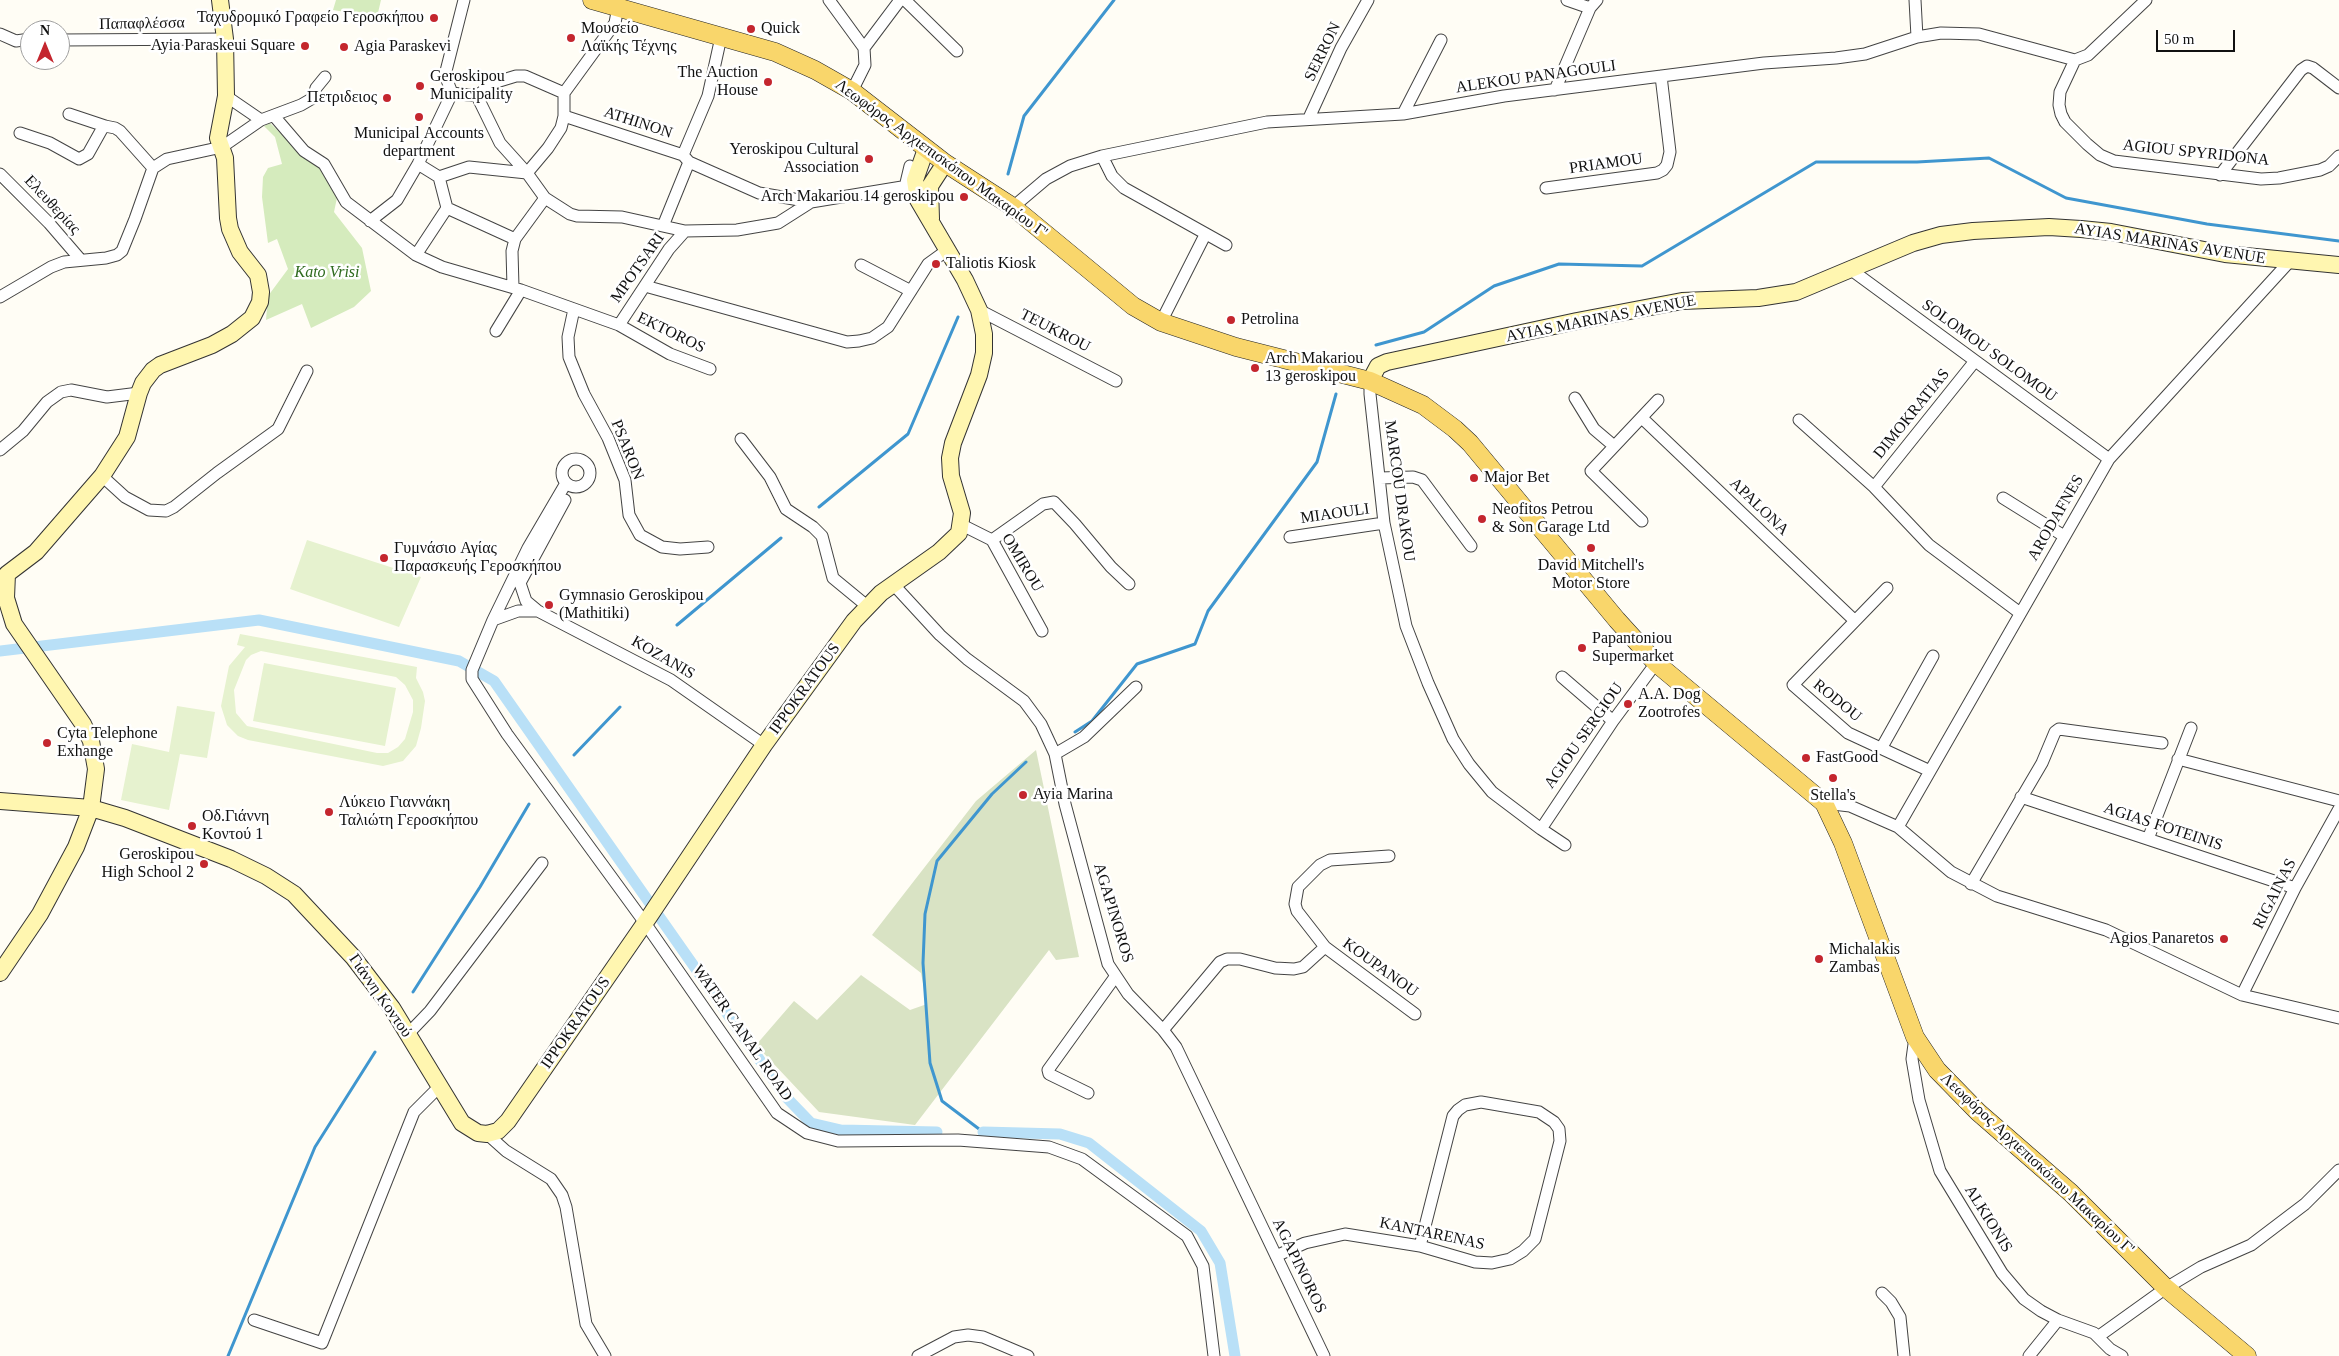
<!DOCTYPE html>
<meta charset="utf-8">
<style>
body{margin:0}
#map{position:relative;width:2339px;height:1356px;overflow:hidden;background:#fffdf5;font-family:"Times New Roman",serif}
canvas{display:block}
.north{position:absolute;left:20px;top:20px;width:50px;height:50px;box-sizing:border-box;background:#fff;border:1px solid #a0a0a0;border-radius:50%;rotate:0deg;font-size:14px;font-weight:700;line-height:20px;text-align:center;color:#111}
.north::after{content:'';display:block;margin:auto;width:18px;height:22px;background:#c4262e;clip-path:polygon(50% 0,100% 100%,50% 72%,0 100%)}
.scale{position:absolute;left:2156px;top:30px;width:79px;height:22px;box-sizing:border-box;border:2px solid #111;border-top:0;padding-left:6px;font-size:15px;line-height:18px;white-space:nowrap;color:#111;-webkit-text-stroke:4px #fff;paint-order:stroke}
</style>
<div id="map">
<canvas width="2339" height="1356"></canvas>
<div class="north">N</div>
<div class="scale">50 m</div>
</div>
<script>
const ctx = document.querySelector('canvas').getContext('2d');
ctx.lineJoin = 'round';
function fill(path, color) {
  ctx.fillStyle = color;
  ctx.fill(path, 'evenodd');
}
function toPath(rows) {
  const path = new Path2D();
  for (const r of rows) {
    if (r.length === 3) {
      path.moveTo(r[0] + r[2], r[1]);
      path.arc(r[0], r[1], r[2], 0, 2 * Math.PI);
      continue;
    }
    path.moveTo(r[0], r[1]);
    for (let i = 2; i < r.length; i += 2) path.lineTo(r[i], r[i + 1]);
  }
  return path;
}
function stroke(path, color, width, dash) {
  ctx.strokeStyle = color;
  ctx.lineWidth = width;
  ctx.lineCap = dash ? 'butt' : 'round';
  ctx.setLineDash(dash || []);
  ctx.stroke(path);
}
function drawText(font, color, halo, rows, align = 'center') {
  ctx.font = font + ' "Times New Roman",serif';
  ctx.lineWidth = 5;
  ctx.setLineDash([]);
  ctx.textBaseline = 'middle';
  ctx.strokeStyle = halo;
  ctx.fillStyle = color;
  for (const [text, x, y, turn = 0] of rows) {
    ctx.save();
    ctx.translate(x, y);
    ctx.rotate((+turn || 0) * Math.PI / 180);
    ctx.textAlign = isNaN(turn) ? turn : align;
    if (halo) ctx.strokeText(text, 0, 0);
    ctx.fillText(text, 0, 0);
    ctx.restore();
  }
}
fill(toPath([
 [336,0,381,0,377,17,333,10],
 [270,123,303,155,319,163,338,193,334,212,362,248,371,291,354,307,311,328,302,304,266,320,268,296,288,269,277,239,268,243,262,197,263,177,268,168,282,164,275,137,264,126]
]), '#d5ebbd');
fill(toPath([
 [1036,750,1079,957,1056,960,1049,950,915,1125,819,1112,756,1045,794,1001,817,1020,861,975,910,1010,927,1004,921,973,872,935,976,801]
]), '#d9e3c4');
fill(toPath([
 [307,540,421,577,399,627,290,589],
 [240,634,417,667,416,678,423,692,425,701,421,728,416,746,403,761,383,766,248,740,238,736,227,725,221,706,229,666,245,647,237,645],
 [261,651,396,677,405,685,413,700,413,712,405,739,398,747,388,753,377,753,247,726,236,713,234,690,246,660,251,655],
 [264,663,396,688,385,746,253,721],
 [177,706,215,712,207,758,180,754,169,810,121,800,132,744,169,752]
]), '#e6f2cf');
stroke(toPath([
 [1008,174,1024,116,1114,0],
 [1376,345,1424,332,1494,286,1559,264,1642,266,1816,162,1917,162,1989,158,2066,198,2207,224,2339,241],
 [819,507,908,434,958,317],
 [677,625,781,538],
 [1075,732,1092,721,1137,664,1195,644,1208,611,1317,462,1336,394],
 [574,755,620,707],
 [413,992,480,887,529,804],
 [983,1132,942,1101,930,1063,923,963,925,914,937,861,992,794,1026,762],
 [228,1356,315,1147,375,1052]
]), '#3f96cf', 3);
stroke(toPath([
 [0,651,259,620,459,661,494,681,785,1096,811,1123,841,1130,937,1132],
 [983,1132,1060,1134,1089,1143,1201,1231,1220,1263,1235,1356]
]), '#b9e0f7', 11);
const street = toPath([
 [829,0,864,48,865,65,852,91],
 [905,0,957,51],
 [1567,0,1590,8],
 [1915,0,1917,37],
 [0,34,16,41,30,39],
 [60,40,225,39],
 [864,48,900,0],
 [2075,60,2060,92,2059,105,2061,114,2065,122,2087,144,2100,155,2114,161,2261,179,2279,178,2320,170,2329,166,2339,156],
 [2075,60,2088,55,2146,0],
 [1555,90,1590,8,1597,0],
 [452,93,445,75,464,0],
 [452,93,477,96],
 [564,93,615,23,619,1],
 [226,96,261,120],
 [477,96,500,143,527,173,545,198,570,214,577,216,622,217,685,231,737,230,778,223,811,202,902,187,915,188],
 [477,96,493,83,516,76,525,76,564,93],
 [69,114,105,126],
 [1403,114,1441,40],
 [274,116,304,151,324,164,346,202,416,255,442,267,521,290,619,325,670,354,710,369],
 [564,116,683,155,689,162,759,193,811,202],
 [1309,118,1341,48,1368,0],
 [20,133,50,143,79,159,88,154,102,129,105,126,115,128,120,131,153,168],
 [683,155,708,96,721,37],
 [1102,156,1112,176,1124,188,1226,245],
 [418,164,439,177,447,208,515,239],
 [0,174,49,223,80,259],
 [2220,175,2301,70,2307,66,2313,68,2339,88],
 [439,177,469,167,527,173,548,148,561,128,564,116,564,93],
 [905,187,910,166],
 [1546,188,1657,173,1663,170,1667,165,1670,152,1661,76],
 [1013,207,1046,179,1070,166,1102,156,1267,122,1403,114,1504,96,1764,63,1836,58,1865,54,1917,37,1941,33,1979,34,2075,60],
 [370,221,397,200,418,164,452,93],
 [663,226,689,162],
 [416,255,447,208],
 [861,265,911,291],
 [1850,269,2109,459],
 [645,286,847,342,859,341,872,338,888,327,928,264,946,251],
 [513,287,512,251,515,239,545,198],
 [0,297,51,267,64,262,106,258,117,255,122,251,135,219,153,168,167,159,222,147,261,120,301,105,313,98,316,88,325,77],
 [574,309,568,337,569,357,584,394,608,438,625,480,629,515,640,535,662,547,680,549,708,547],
 [979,310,1116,381],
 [1161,322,1205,235],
 [619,325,669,249,685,231],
 [496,331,521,290],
 [1370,381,1370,394,1384,523,1406,626,1428,683,1453,739,1469,764,1492,792,1541,829,1565,845],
 [1575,398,1594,429,1614,446],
 [1642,418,1854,620],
 [1799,420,1874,487,1929,545,2020,613],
 [741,439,770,477,786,509,813,527,822,536,833,578,867,606],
 [0,450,23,431,47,402,61,392,71,390,107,397,139,393],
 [576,473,14],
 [102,476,125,497,149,510,166,511,174,507,217,473,278,429,307,371],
 [1380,478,1413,477,1422,480,1471,546],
 [566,483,528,548,493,620,472,670,472,679,507,734,645,923,777,1113,807,1133,838,1141,958,1140,1049,1147,1082,1159,1187,1236,1203,1266,1214,1356],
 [1874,487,1975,361],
 [2003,498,2064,536],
 [565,500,520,583,526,601,538,611,671,680,764,745],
 [1642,521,1591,471,1658,400],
 [962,525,992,540,1042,631],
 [1290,537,1384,523],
 [992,540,1043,504,1054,502,1075,524,1111,567,1129,584],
 [893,584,940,635,967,659,1024,701,1041,724,1055,754,1065,804,1108,964,1128,994,1163,1030,1176,1047,1324,1356],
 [1887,588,1793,685,1848,733,1930,771],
 [493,620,518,611,538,611],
 [1562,677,1613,721],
 [1882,747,1933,656],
 [1055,754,1084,737,1136,687],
 [2178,759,2339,801],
 [2021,797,2295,888],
 [1824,803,1850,806,1898,827,1951,872,1997,896,2106,930,2242,995,2339,1018],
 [1898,827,2109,459,2290,261],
 [1541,829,1613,721,1656,663],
 [2148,839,2191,728],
 [1389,856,1330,860,1320,865,1298,887,1295,904,1297,911,1325,947,1415,1014],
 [1971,884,2042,763,2055,732,2059,729,2162,743],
 [2242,995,2295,888,2339,809],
 [1163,1030,1220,962,1227,959,1240,959,1275,968,1294,969,1303,967,1325,947],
 [407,1035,430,1011,542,863],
 [1915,1037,1912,1059,1919,1100,1940,1171,2002,1273,2024,1299,2041,1311,2058,1320,2094,1333,2110,1349,2122,1356],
 [1088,1093,1049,1074,1048,1070,1115,977],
 [487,1134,506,1151,551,1179,562,1195,566,1207,586,1324,605,1356],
 [1276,1256,1305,1243,1345,1234,1420,1246,1475,1262,1492,1263,1510,1259,1523,1251,1535,1239,1560,1141,1559,1129,1554,1122,1539,1112,1481,1102,1465,1105,1458,1110,1453,1116,1420,1246],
 [1882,1293,1891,1302,1900,1317,1904,1356],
 [254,1320,322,1343,414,1112,439,1087],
 [2099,1336,2166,1288,2201,1267,2251,1245,2305,1204,2339,1170],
 [918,1356,954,1337,968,1335,983,1337,1028,1356],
 [2029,1356,2058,1320]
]);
const secondary = toPath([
 [931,219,930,186,945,163],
 [1370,381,1378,366,1387,362,1577,321,1682,301,1758,298,1796,292,1913,243,1941,235,1973,231,2049,227,2081,229,2111,232,2225,254,2339,265],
 [0,801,91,808,125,818,231,859,266,876,294,894,353,957,392,1008,462,1123,478,1133,487,1134,498,1131,508,1121,649,917,764,745,854,621,881,593,939,552,959,533,962,513,951,476,950,458,953,443,979,375,984,353,984,334,979,310,965,280,918,200,915,180,926,149],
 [0,973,40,914,76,847,91,808,96,769,91,741,83,724,14,624,6,598,7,574,36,552,102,476,127,437,139,393,143,383,153,370,160,365,212,345,232,334,252,318,260,302,261,292,258,275,240,252,230,229,228,218,225,158,218,138,226,96,225,39,220,0]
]);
const primary = toPath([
 [592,0,775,52,815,70,852,91,945,163,1013,207,1133,306,1161,322,1236,347,1370,381,1423,405,1455,429,1470,443,1617,620,1656,663,1824,803,1843,843,1915,1037,1937,1070,1978,1112,2071,1193,2166,1288,2247,1356]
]);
stroke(street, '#444', 13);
stroke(secondary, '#333', 18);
stroke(primary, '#222', 19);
stroke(street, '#fff', 11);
stroke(secondary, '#fff6b0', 16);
stroke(primary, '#f9d66b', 18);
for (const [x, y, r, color] of [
 [434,18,5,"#c4262e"],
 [751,29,5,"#c4262e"],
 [571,38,5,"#c4262e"],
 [305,46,5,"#c4262e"],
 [344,47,5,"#c4262e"],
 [768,82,5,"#c4262e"],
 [420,86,5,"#c4262e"],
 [387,98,5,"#c4262e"],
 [419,117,5,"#c4262e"],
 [869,159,5,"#c4262e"],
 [964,197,5,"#c4262e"],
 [936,264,5,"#c4262e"],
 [1231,320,5,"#c4262e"],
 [1255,368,5,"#c4262e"],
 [1474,478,5,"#c4262e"],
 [1482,519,5,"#c4262e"],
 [1591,548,5,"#c4262e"],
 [384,558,5,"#c4262e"],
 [549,605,5,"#c4262e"],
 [1582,648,5,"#c4262e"],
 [1628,704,5,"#c4262e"],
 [47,743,5,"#c4262e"],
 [1806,758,5,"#c4262e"],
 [1833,778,5,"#c4262e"],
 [1023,795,5,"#c4262e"],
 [329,812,5,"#c4262e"],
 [192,826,5,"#c4262e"],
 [204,864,5,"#c4262e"],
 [2224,939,5,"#c4262e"],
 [1819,959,5,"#c4262e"]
]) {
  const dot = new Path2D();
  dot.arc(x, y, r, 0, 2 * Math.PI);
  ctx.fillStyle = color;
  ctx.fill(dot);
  stroke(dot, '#fff', 2);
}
drawText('16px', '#111', '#fff', [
 ["Ταχυδρομικό Γραφείο Γεροσκήπου",424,18,"right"],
 ["Μουσείο",581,29],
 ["Λαϊκής Τέχνης",581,47],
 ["Quick",761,29],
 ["Ayia Paraskeui Square",295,46,"right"],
 ["Agia Paraskevi",354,47],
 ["The Auction",758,73,"right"],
 ["House",758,91,"right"],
 ["Geroskipou",430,77],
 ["Municipality",430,95],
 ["Πετριδειος",377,98,"right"],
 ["Municipal Accounts",419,134,"center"],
 ["department",419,152,"center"],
 ["Yeroskipou Cultural",859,150,"right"],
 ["Association",859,168,"right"],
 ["Arch Makariou 14 geroskipou",954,197,"right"],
 ["Taliotis Kiosk",946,264],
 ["Petrolina",1241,320],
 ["Arch Makariou",1265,359],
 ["13 geroskipou",1265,377],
 ["Major Bet",1484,478],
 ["Neofitos Petrou",1492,510],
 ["& Son Garage Ltd",1492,528],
 ["Γυμνάσιο Αγίας",394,549],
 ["Παρασκευής Γεροσκήπου",394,567],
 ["David Mitchell's",1591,566,"center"],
 ["Motor Store",1591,584,"center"],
 ["Gymnasio Geroskipou",559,596],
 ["(Mathitiki)",559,614],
 ["Papantoniou",1592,639],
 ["Supermarket",1592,657],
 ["A.A. Dog",1638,695],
 ["Zootrofes",1638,713],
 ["Cyta Telephone",57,734],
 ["Exhange",57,752],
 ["FastGood",1816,758],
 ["Ayia Marina",1033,795],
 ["Stella's",1833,796,"center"],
 ["Λύκειο Γιαννάκη",339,803],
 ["Ταλιώτη Γεροσκήπου",339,821],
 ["Οδ.Γιάννη",202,817],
 ["Κοντού 1",202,835],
 ["Geroskipou",194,855,"right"],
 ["High School 2",194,873,"right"],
 ["Agios Panaretos",2214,939,"right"],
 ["Michalakis",1829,950],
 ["Zambas",1829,968]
], 'left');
drawText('16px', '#111', '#fff', [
 ["Παπαφλέσσα",142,24,-1],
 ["SERRON",1323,52,-64],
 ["ALEKOU PANAGOULI",1536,77,-8],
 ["ATHINON",638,123,18],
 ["AGIOU SPYRIDONA",2196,153,6],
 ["Λεωφόρος Αρχιεπισκόπου Μακαρίου Γ'",941,159,36],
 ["PRIAMOU",1606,164,-8],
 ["Ελευθερίας",52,205,47],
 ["AYIAS MARINAS AVENUE",2170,244,9],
 ["MPOTSARI",638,268,-55],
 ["AYIAS MARINAS AVENUE",1601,319,-11],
 ["TEUKROU",1055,331,27],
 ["EKTOROS",671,333,26],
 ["SOLOMOU SOLOMOU",1989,351,36],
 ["DIMOKRATIAS",1912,414,-51],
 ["PSARON",627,450,68],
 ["MARCOU DRAKOU",1399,491,82],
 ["APALONA",1759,507,44],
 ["MIAOULI",1335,514,-8],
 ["ARODAFNES",2056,518,-60],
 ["OMIROU",1022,563,59],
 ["KOZANIS",663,658,30],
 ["IPPOKRATOUS",805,689,-54],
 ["RODOU",1837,701,39],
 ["AGIOU SERGIOU",1584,736,-55],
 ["AGIAS FOTEINIS",2163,827,18],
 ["RIGAINAS",2275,894,-63],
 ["AGAPINOROS",1113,913,73],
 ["KOUPANOU",1380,968,36],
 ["Γιάννη Κοντού",380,996,55],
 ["IPPOKRATOUS",576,1023,-55],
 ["WATER CANAL ROAD",742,1033,55],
 ["Λεωφόρος Αρχιεπισκόπου Μακαρίου Γ'",2037,1164,43],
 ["ALKIONIS",1988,1219,58],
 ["KANTARENAS",1432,1234,12],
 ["AGAPINOROS",1299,1266,64]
]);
drawText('italic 16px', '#2f6b1f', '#fff', [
 ["Kato Vrisi",327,273]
]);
</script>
